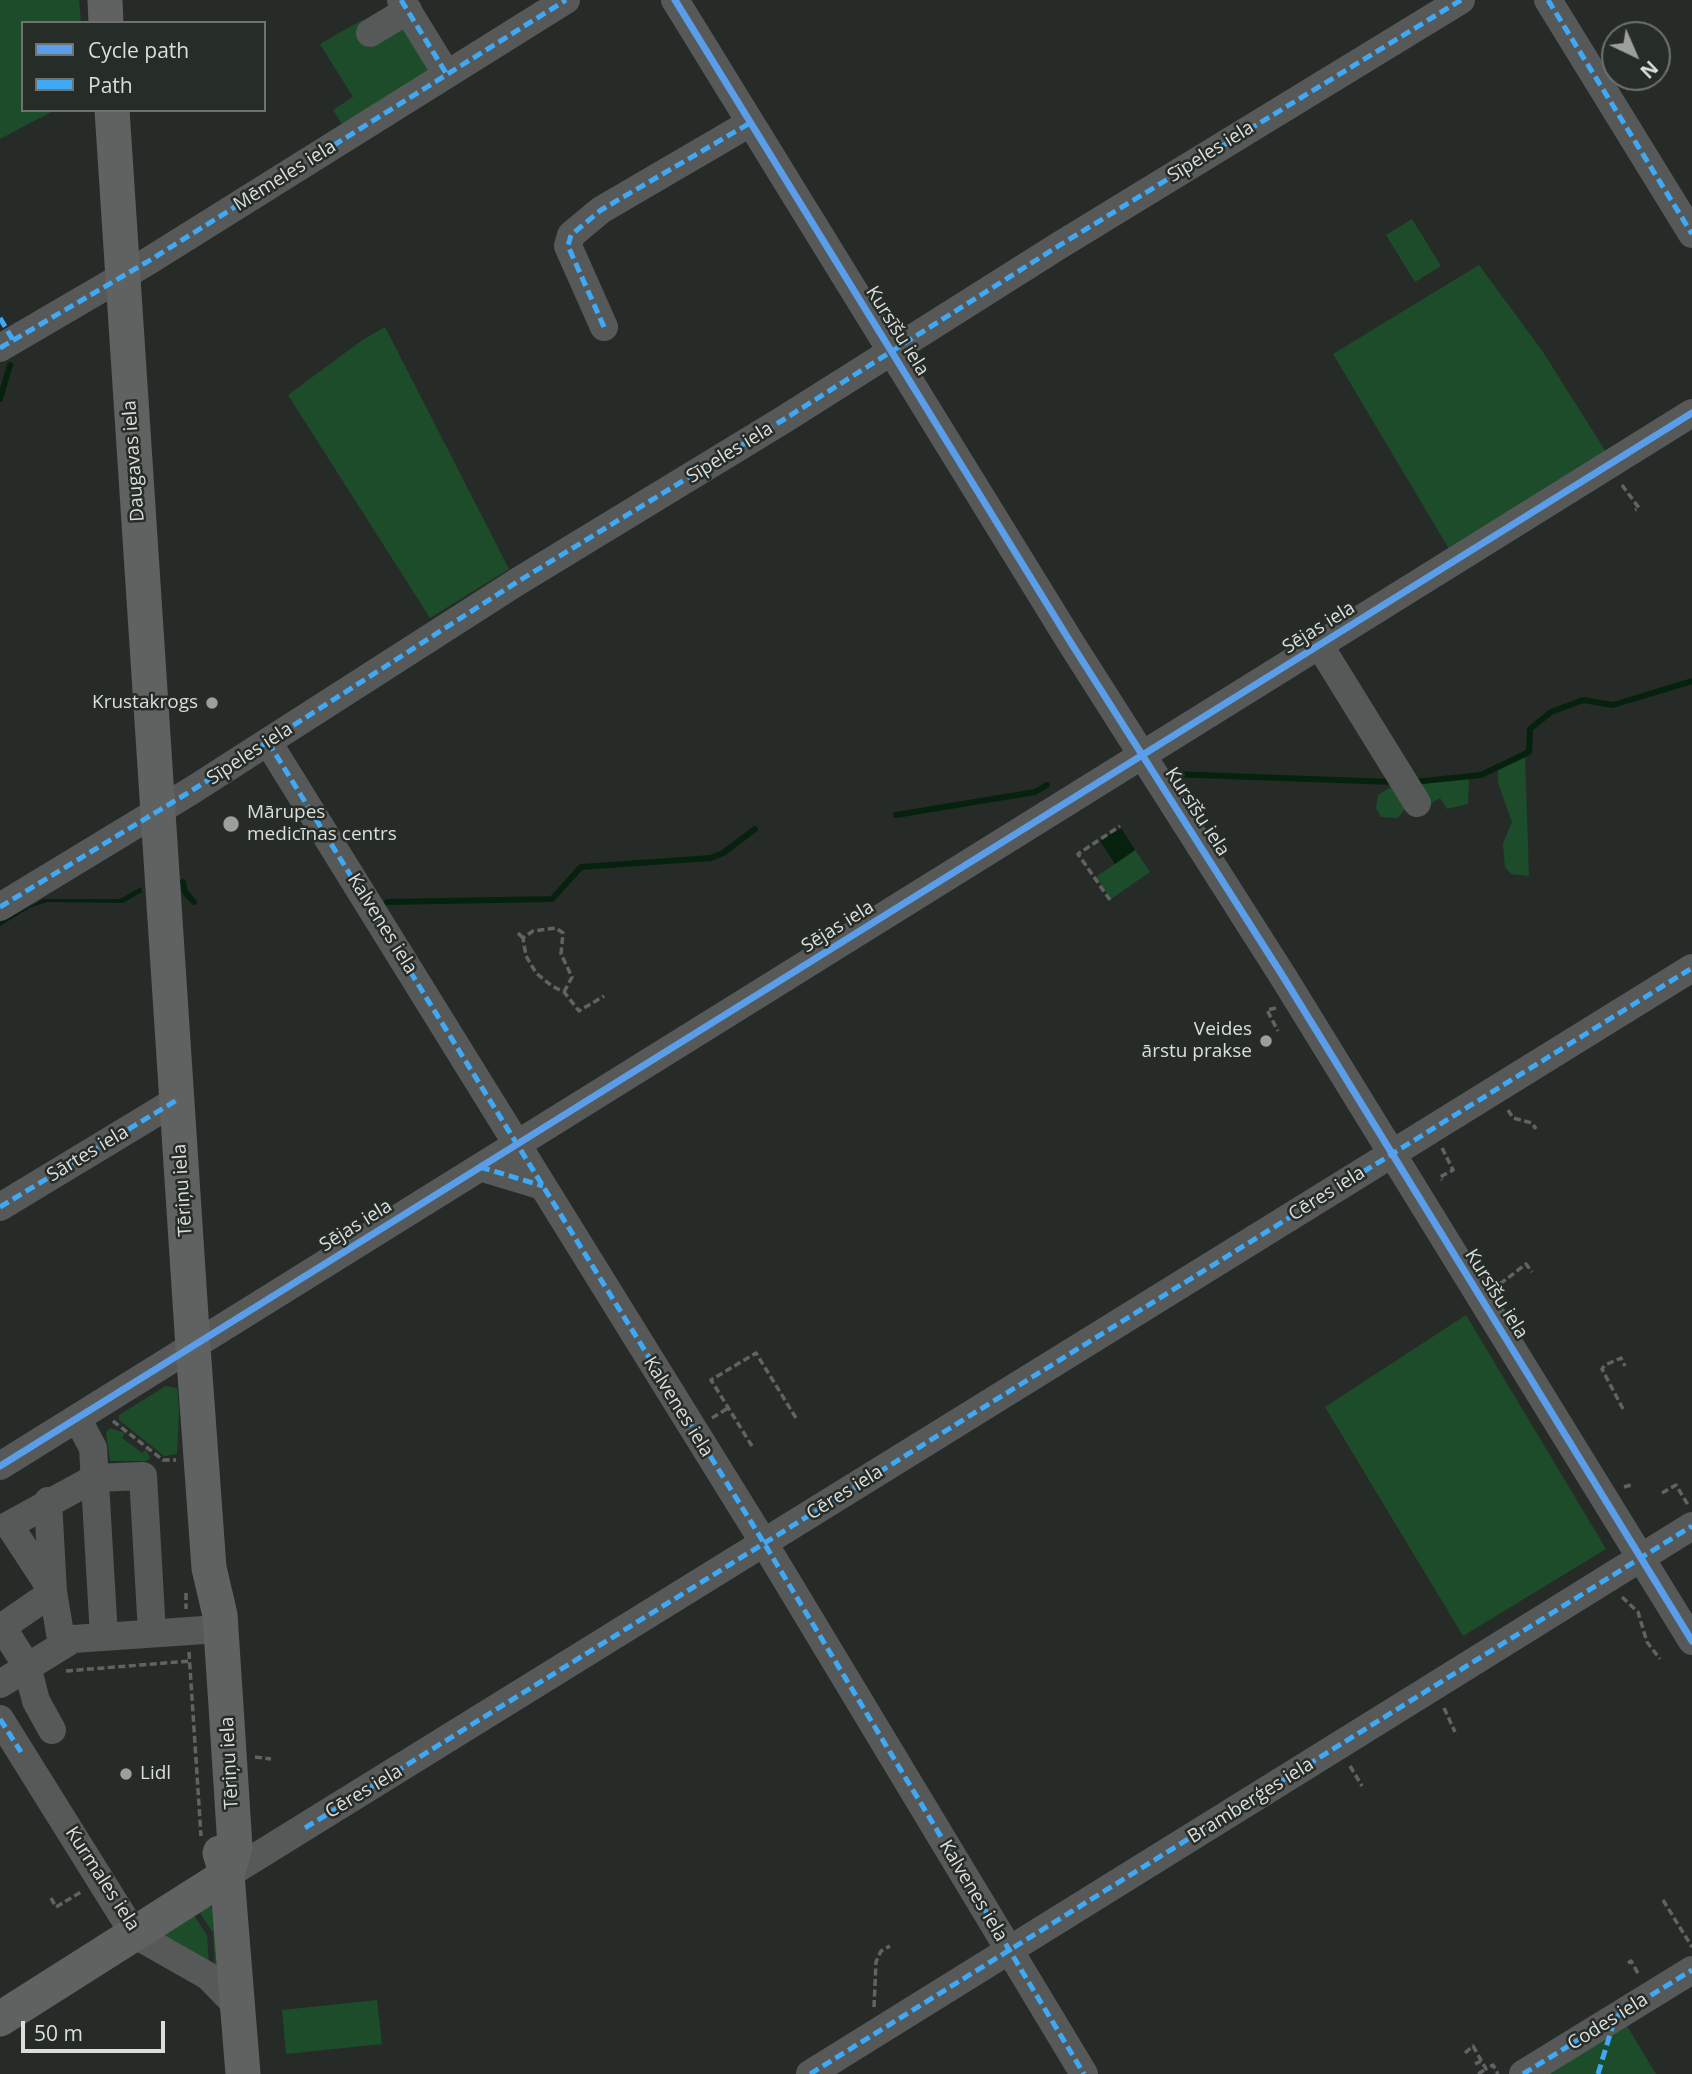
<!DOCTYPE html>
<meta charset="utf-8">
<style>
body{margin:0}
#map{position:relative;width:1692px;height:2074px;overflow:hidden;background:#272b28;font-family:"Open Sans",sans-serif}
canvas{display:block}
.legend{position:absolute;left:21px;top:21px;width:245px;height:91px;box-sizing:border-box;background:#262c27;border:2px solid #6e736f;margin:0;padding:9px 12px;list-style:none;font-size:21px;color:#dbdedb}
.legend li{display:flex;align-items:center;gap:14px;height:35px}
.legend b{width:35px;border:2px solid #6e736f}
.north{position:absolute;left:1601px;top:21px;width:70px;height:70px;box-sizing:border-box;background:#262c27;border:2px solid #6e736f;border-radius:50%;rotate:136deg;font-size:19px;font-weight:700;line-height:28px;text-align:center;color:#dbdedb}
.north::after{content:'';display:block;margin:auto;width:24px;height:32px;background:#9c9f9c;clip-path:polygon(50% 0,100% 100%,50% 72%,0 100%)}
.scale{position:absolute;left:21px;top:2021px;width:144px;height:32px;box-sizing:border-box;border:4px solid #dbdedb;border-top:0;padding-left:9px;font-size:21px;line-height:24px;white-space:nowrap;color:#dbdedb;-webkit-text-stroke:5px #262c27;paint-order:stroke}
</style>
<div id="map">
<canvas width="1692" height="2074"></canvas>
<ul class="legend">
<li><b style="height:9px;background:#5a9eea"></b>Cycle path</li>
<li><b style="height:9px;background:#3fa9f5"></b>Path</li>
</ul>
<div class="north">N</div>
<div class="scale">50 m</div>
</div>
<script>
const ctx = document.querySelector('canvas').getContext('2d');
ctx.lineJoin = 'round';
function fill(path, color) {
  ctx.fillStyle = color;
  ctx.fill(path, 'evenodd');
}
function toPath(rows) {
  const path = new Path2D();
  for (const r of rows) {
    path.moveTo(r[0], r[1]);
    for (let i = 2; i < r.length; i += 2) path.lineTo(r[i], r[i + 1]);
  }
  return path;
}
function stroke(path, color, width, dash) {
  ctx.strokeStyle = color;
  ctx.lineWidth = width;
  ctx.lineCap = dash ? 'butt' : 'round';
  ctx.setLineDash(dash || []);
  ctx.stroke(path);
}
function drawText(font, color, halo, rows, align = 'center') {
  ctx.font = font + ' "Open Sans",sans-serif';
  ctx.lineWidth = 5;
  ctx.setLineDash([]);
  ctx.textBaseline = 'middle';
  ctx.strokeStyle = halo;
  ctx.fillStyle = color;
  for (const [text, x, y, turn = 0] of rows) {
    ctx.save();
    ctx.translate(x, y);
    ctx.rotate((+turn || 0) * Math.PI / 180);
    ctx.textAlign = isNaN(turn) ? turn : align;
    if (halo) ctx.strokeText(text, 0, 0);
    ctx.fillText(text, 0, 0);
    ctx.restore();
  }
}
fill(toPath([
 [0,0,79,0,81,23,23,23,23,110,55,110,0,139],
 [362,20,374,41,403,24,432,70,342,124,333,110,353,97,320,44],
 [1412,219,1441,266,1415,282,1386,235],
 [1479,265,1543,352,1606,452,1449,549,1333,354],
 [385,327,509,569,430,618,288,395,361,341],
 [1525,754,1529,876,1511,874,1505,867,1503,844,1512,822,1498,783,1498,767],
 [1469,776,1468,804,1447,809,1440,798,1426,807,1412,782],
 [1396,784,1409,804,1398,818,1381,817,1376,808,1378,795],
 [1135,850,1150,872,1111,899,1096,877],
 [1466,1315,1606,1549,1463,1636,1325,1407],
 [166,1386,177,1388,179,1409,177,1454,164,1456,119,1420,119,1415],
 [110,1428,125,1433,122,1438,142,1453,146,1449,150,1458,146,1461,110,1461,106,1433],
 [195,1905,208,1905,212,1908,219,1968,215,1971,213,1933],
 [189,1908,207,1935,209,1966,161,1937],
 [377,2000,382,2044,286,2054,282,2010],
 [1624,2021,1656,2074,1540,2074]
]), '#1d4c2b');
fill(toPath([
 [1121,828,1135,850,1115,864,1100,841],
 [141,887,142,892,123,903,48,902,31,907,0,926,0,922,44,899,120,899]
]), '#07210f');
stroke(toPath([
 [0,399,10,365],
 [1171,774,1393,782],
 [1413,782,1481,775,1529,752,1530,729,1551,712,1583,700,1613,705,1692,681],
 [896,815,1035,792,1047,785],
 [183,882,185,892,194,902],
 [387,902,552,899,581,867,711,858,723,853,755,829]
]), '#07210f', 6);
stroke(toPath([
 [1622,485,1639,508,1635,510],
 [1110,900,1078,854,1120,826],
 [518,933,523,938],
 [564,992,572,977,561,954,563,933,556,928,533,931,523,938,526,956,536,973,552,986,564,992,579,1011,604,996],
 [1276,1008,1267,1010,1278,1031],
 [1508,1110,1513,1118,1532,1123,1536,1129],
 [1442,1148,1453,1170,1440,1177,1442,1180],
 [1500,1284,1526,1264,1532,1272],
 [1623,1409,1602,1369,1605,1365,1621,1358,1625,1366],
 [712,1418,728,1408],
 [113,1421,163,1460,176,1460],
 [752,1446,711,1380,756,1353,796,1418],
 [1624,1487,1634,1484],
 [1662,1493,1676,1485,1688,1505],
 [186,1593,186,1609],
 [1622,1597,1638,1612,1647,1642,1660,1659],
 [189,1652,201,1836],
 [66,1671,190,1661],
 [1444,1708,1455,1732],
 [255,1757,271,1759],
 [1350,1766,1362,1786],
 [51,1898,56,1907,81,1892],
 [1663,1900,1692,1947],
 [1628,1963,1631,1961,1639,1975],
 [874,2007,876,1962,881,1951,890,1946],
 [1465,2053,1473,2046,1486,2069,1493,2065,1498,2074],
 [1475,2064,1481,2061],
 [1478,2074,1486,2069]
]), '#616362', 3.5, [7, 3.5]);
stroke(toPath([
 [401,0,446,73],
 [675,0,1071,643,1284,978,1692,1641],
 [1548,0,1692,234],
 [370,33,408,10],
 [604,327,568,246,571,235,601,210,750,123],
 [0,348,147,262,566,0],
 [1320,646,1417,803],
 [268,742,764,1543,1084,2074],
 [0,907,191,791,517,582,783,420,1060,245,1461,0],
 [480,1167,543,1186],
 [0,1207,177,1100],
 [77,1418,93,1448,104,1637],
 [0,1466,1692,413],
 [48,1501,53,1592,62,1645],
 [0,1684,73,1639,204,1630],
 [0,1719,134,1934,208,1976,238,2007],
 [52,1730,36,1701,27,1666,2,1627,53,1592,9,1525,95,1478,143,1476,152,1633],
 [227,1875,1692,968],
 [810,2074,1692,1526],
 [1523,2074,1692,1970]
]), '#575958', 28);
stroke(toPath([
 [105,0,106,23],
 [112,110,193,1347,209,1568,220,1615,226,1706,235,1847,227,1875],
 [220,1853,227,1875,243,2074],
 [0,2019,227,1875]
]), '#5f6260', 35);
stroke(toPath([
 [401,0,446,73],
 [1548,0,1692,234],
 [0,318,13,340],
 [604,327,568,246,571,235,601,210,750,123],
 [0,348,147,262,566,0],
 [268,742,764,1543,1084,2074],
 [0,907,191,791,517,582,783,420,1060,245,1461,0],
 [480,1167,543,1186],
 [0,1207,177,1100],
 [0,1719,21,1752],
 [305,1828,1692,968],
 [810,2074,1692,1526],
 [1523,2074,1692,1970],
 [1598,2074,1615,2018]
]), '#3fa9f5', 5, [10, 5]);
stroke(toPath([
 [675,0,1071,643,1284,978,1692,1641],
 [0,1466,1692,413]
]), '#5a9eea', 7);
for (const [x, y, r, color] of [
 [212,703,7,"#9c9f9c"],
 [231,824,9,"#9c9f9c"],
 [1266,1041,7,"#9c9f9c"],
 [126,1774,7,"#9c9f9c"]
]) {
  const dot = new Path2D();
  dot.arc(x, y, r, 0, 2 * Math.PI);
  ctx.fillStyle = color;
  ctx.fill(dot);
  stroke(dot, '#262c27', 2.5);
}
drawText('19px', '#dbdedb', '#262c27', [
 ["Sīpeles iela",1211,152,-32],
 ["Mēmeles iela",285,176,-32],
 ["Kursīšu iela",897,331,58],
 ["Sīpeles iela",730,453,-32],
 ["Daugavas iela",134,461,-94],
 ["Sējas iela",1319,628,-32],
 ["Sīpeles iela",250,754,-33],
 ["Kursīšu iela",1197,812,57],
 ["Kalvenes iela",382,924,58],
 ["Sējas iela",838,927,-32],
 ["Sārtes iela",88,1154,-31],
 ["Tēriņu iela",183,1190,-94],
 ["Cēres iela",1327,1194,-32],
 ["Sējas iela",356,1226,-32],
 ["Kursīšu iela",1496,1294,58],
 ["Kalvenes iela",678,1407,58],
 ["Cēres iela",845,1493,-32],
 ["Tēriņu iela",230,1763,-93],
 ["Cēres iela",364,1792,-31],
 ["Bramberģes iela",1251,1801,-32],
 ["Kurmales iela",102,1879,57],
 ["Kalvenes iela",973,1891,59],
 ["Codes iela",1608,2022,-32]
]);
drawText('19px', '#dbdedb', '#262c27', [
 ["Krustakrogs",198,703],
 ["Mārupes",247,813,"left"],
 ["medicīnas centrs",247,835,"left"],
 ["Veides",1252,1030],
 ["ārstu prakse",1252,1052],
 ["Lidl",140,1774,"left"]
], 'right');
</script>
